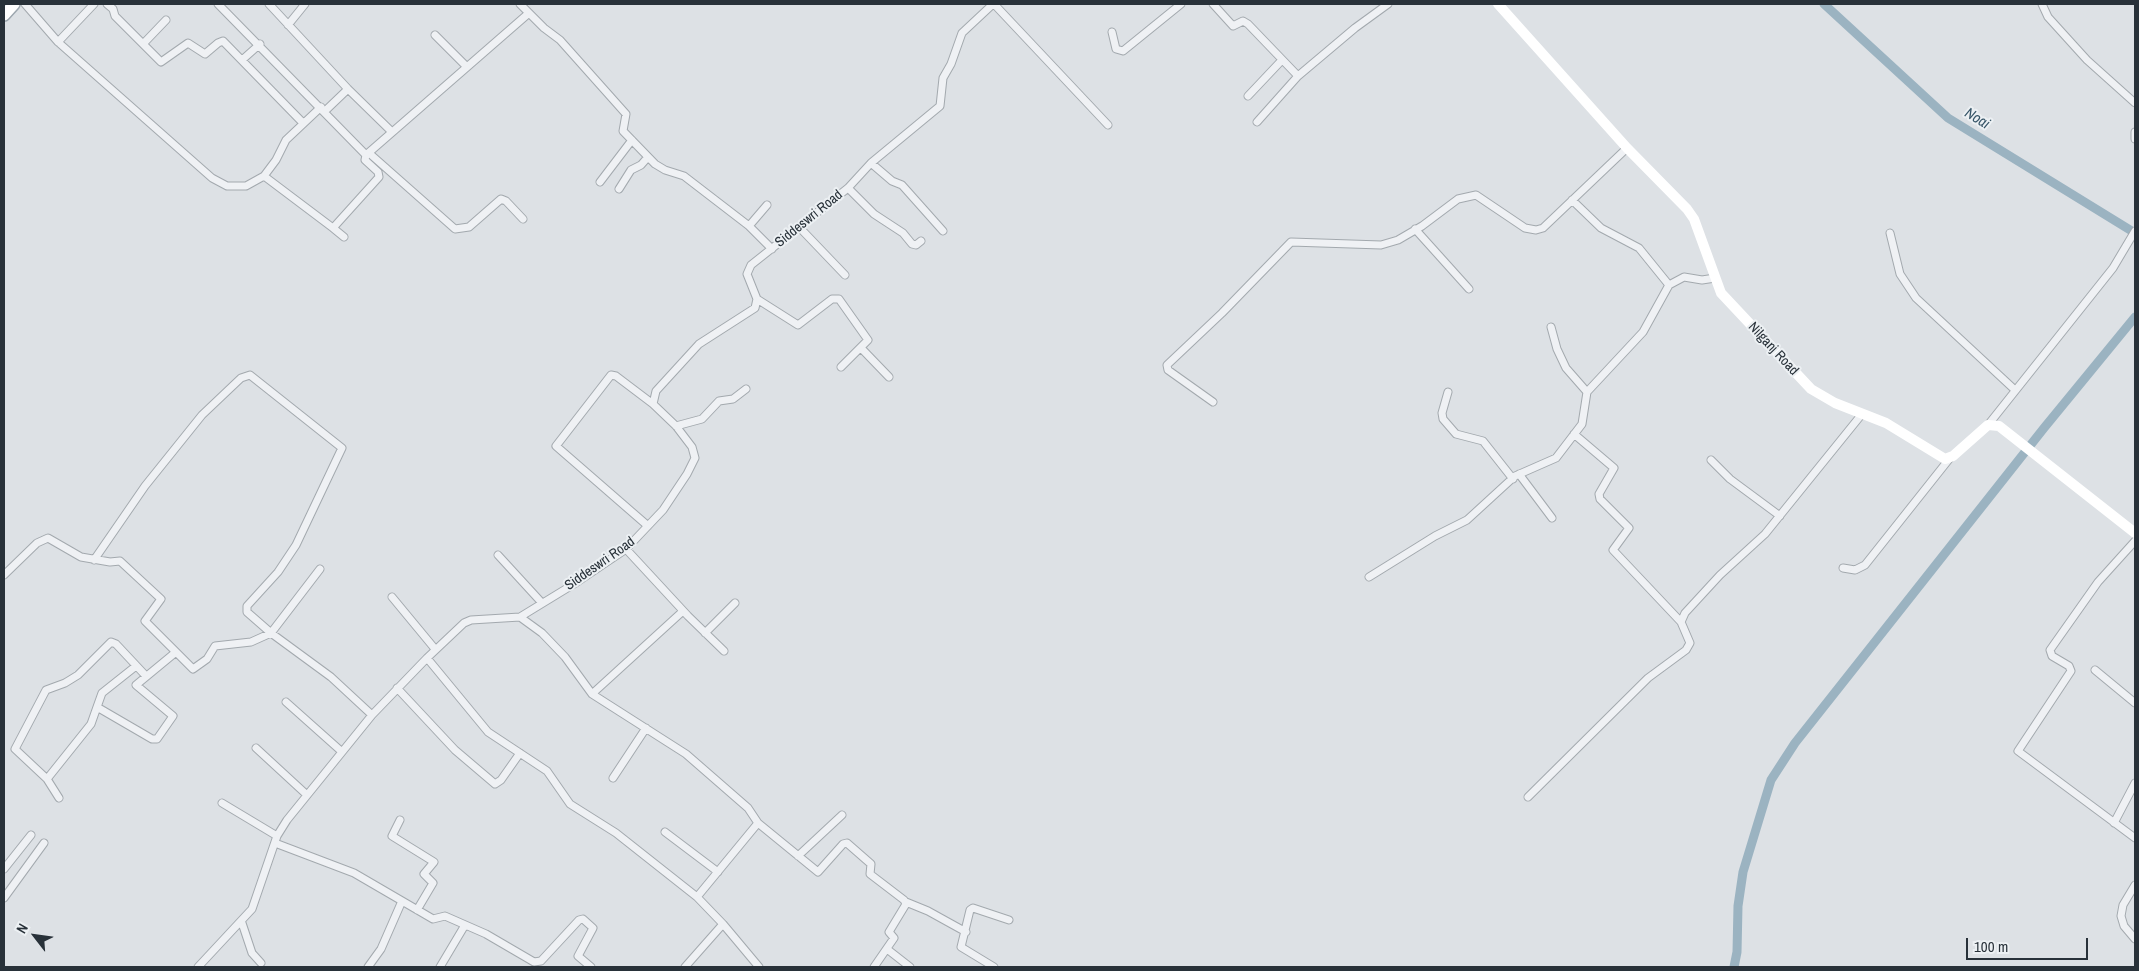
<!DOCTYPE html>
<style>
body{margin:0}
#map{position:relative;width:2139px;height:971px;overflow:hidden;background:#dde1e5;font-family:"Archivo Narrow",sans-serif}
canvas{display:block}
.frame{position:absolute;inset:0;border:5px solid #283139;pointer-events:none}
.north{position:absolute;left:10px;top:911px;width:50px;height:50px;-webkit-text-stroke:4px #ecf0f3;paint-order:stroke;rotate:300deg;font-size:14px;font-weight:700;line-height:20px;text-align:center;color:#283139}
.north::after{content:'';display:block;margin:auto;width:18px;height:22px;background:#283139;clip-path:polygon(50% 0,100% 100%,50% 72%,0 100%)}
.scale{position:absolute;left:1966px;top:938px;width:122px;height:22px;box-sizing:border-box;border:2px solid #283139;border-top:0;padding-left:6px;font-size:15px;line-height:18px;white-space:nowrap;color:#283139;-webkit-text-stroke:4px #ecf0f3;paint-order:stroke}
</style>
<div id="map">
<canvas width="2139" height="971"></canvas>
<div class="frame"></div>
<div class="north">N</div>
<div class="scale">100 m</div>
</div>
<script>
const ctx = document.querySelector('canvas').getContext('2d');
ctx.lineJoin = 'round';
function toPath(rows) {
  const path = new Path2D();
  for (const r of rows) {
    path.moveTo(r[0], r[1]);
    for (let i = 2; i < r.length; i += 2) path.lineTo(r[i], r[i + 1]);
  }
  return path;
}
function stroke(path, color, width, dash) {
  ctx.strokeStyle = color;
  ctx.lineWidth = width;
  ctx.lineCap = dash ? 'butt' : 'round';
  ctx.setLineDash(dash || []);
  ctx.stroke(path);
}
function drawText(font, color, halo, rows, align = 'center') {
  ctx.font = font + ' "Archivo Narrow",sans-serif';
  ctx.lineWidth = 4;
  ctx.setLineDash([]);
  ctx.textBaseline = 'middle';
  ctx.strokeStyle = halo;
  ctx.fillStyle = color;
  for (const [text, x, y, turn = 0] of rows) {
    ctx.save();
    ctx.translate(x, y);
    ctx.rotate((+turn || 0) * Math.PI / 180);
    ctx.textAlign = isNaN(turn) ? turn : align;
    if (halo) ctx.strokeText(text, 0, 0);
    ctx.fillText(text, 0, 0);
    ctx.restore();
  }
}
stroke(toPath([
 [1824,4,1948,118,2135,233],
 [1734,967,1737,952,1738,906,1743,872,1771,780,1795,743,2044,428,2135,317]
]), '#9bb3c1', 9);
const street = toPath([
 [25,4,58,42,212,178,227,186,246,186,264,176,276,160,286,140,321,107],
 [107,4,113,9,115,16,161,62,188,43,205,54,218,43,223,41,303,123],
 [218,4,366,155],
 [269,4,348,89,392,132],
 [520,4,544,28,560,40,626,114,623,131,655,164,665,170,684,176,749,226,772,249],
 [994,4,1108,125],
 [1213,4,1233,26,1243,21,1248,24,1298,76,1355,28,1388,4],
 [2042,4,2048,17,2087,60,2135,103],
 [288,25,305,4],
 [1112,32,1116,49,1123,51,1181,4],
 [435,35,467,67],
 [58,42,94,4],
 [143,44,166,20],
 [242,60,260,44],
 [1248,96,1282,60],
 [325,111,348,89],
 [1257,122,1298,76],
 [2135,132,2135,139],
 [369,153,455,229,469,227,501,199,506,201,523,219],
 [871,163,892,181,902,185,943,231],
 [264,176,333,228],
 [600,182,632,140],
 [848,188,874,214,903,233,912,244,916,245,921,241],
 [619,189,631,170,641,165,648,157],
 [1572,200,1601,228,1639,248,1669,285],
 [749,226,767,205],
 [800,228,845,275],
 [1415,229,1469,289],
 [1890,233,1900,274,1916,298,2015,390],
 [344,237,333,228,379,177,378,172,365,160,366,155,529,13],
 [757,299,798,325,832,299,839,299,868,340,841,367],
 [1551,327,1557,349,1566,368,1587,392],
 [861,348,889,377],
 [1448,392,1442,413,1443,419,1456,434,1483,441,1513,479],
 [1213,402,1168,370,1167,365,1222,313,1291,242,1381,245,1398,240,1422,226,1458,199,1476,195,1525,228,1536,230,1543,228,1627,148],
 [1988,425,2113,268,2135,231],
 [676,426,702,419,719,401,733,399,746,389],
 [1574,434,1614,468,1599,494,1600,499,1629,528,1613,550,1681,622],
 [1711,460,1730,479,1780,516],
 [1519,474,1552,518],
 [648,526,556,446,611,375,616,376,653,404],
 [2135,541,2098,582,2050,650,2052,656,2069,666,2071,671,2018,751,2135,838],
 [626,549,688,616,724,651],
 [498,555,542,603],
 [94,560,145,486,202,415,241,378,250,375,342,448,296,545,278,572,247,606,247,612,271,633,331,677,372,715],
 [1843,568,1855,570,1865,565,1950,458],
 [4,575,37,543,48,538,81,557,110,562,120,561,161,599,145,621,193,669,207,659,215,646,251,642,271,633,320,569],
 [1369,577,1435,536,1467,520,1515,476,1556,458,1582,424,1587,392,1643,332,1669,285,1684,277,1702,280,1715,278],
 [392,597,435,649],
 [520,617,542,633,565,657,592,694,686,754,748,808,758,823,697,897,723,924,759,967],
 [705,633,735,603],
 [427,658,488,732,547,771,570,804,616,833,697,897],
 [2095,670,2135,703],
 [397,688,455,750,495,784,501,780,520,753],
 [592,694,683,611],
 [286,702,341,751],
 [97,707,102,693,136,666],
 [256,748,307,795],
 [613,778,646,728],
 [47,779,91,724,97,707,152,739,157,739,173,716,136,685,176,652],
 [1528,797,1648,678,1686,650,1690,643,1681,622,1685,613,1720,575,1765,534,1862,414],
 [59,798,47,779,15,749,46,690,65,683,78,675,111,642,116,644,146,676],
 [222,803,277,836],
 [400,820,392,836,434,862,424,874,433,883,417,910],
 [758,823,818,872,843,844,847,843,871,864,870,874,904,900,906,904,889,932,894,938,874,967],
 [2114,823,2135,783],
 [665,832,718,872],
 [275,843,354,873,433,919,445,916,486,934,534,962,541,961,579,920,583,919,593,928,578,956,591,967],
 [798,856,842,815],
 [4,869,31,835],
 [2135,885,2123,905,2121,916,2124,926,2135,939],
 [4,898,44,843],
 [906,902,928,911,966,932],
 [242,923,252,953,261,963],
 [887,949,910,967],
 [198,967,252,909,277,836,287,820,372,715,427,658,464,623,471,620,520,617,574,584,626,549,663,510,687,474,695,458,692,447,676,426,653,404,656,391,699,344,755,308,757,299,747,274,751,265,848,188,871,163,940,106,943,78,951,64,962,33,993,4],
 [368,967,381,949,402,901],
 [440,967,465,925],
 [685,967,723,924],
 [994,967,961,947,970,910,973,908,1009,920]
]);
const primary = toPath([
 [4,15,14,4]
]);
stroke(street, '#a3a9ae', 9);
stroke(primary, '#9da7af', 14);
stroke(street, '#eff1f4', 7);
stroke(toPath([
 [1498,4,1627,148,1687,209,1694,219,1721,293,1811,389,1835,403,1886,423,1945,459,1953,456,1988,425,1999,426,2135,533]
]), '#fff', 10);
stroke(primary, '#fff', 11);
drawText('14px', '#283139', '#ecf0f3', [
 ["Siddeswri Road",809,219,-39],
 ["Nilganj Road",1773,349,47],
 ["Siddeswri Road",600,564,-35]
]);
drawText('italic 15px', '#375568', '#ecf0f3', [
 ["Noai",1977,119,32]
]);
</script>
